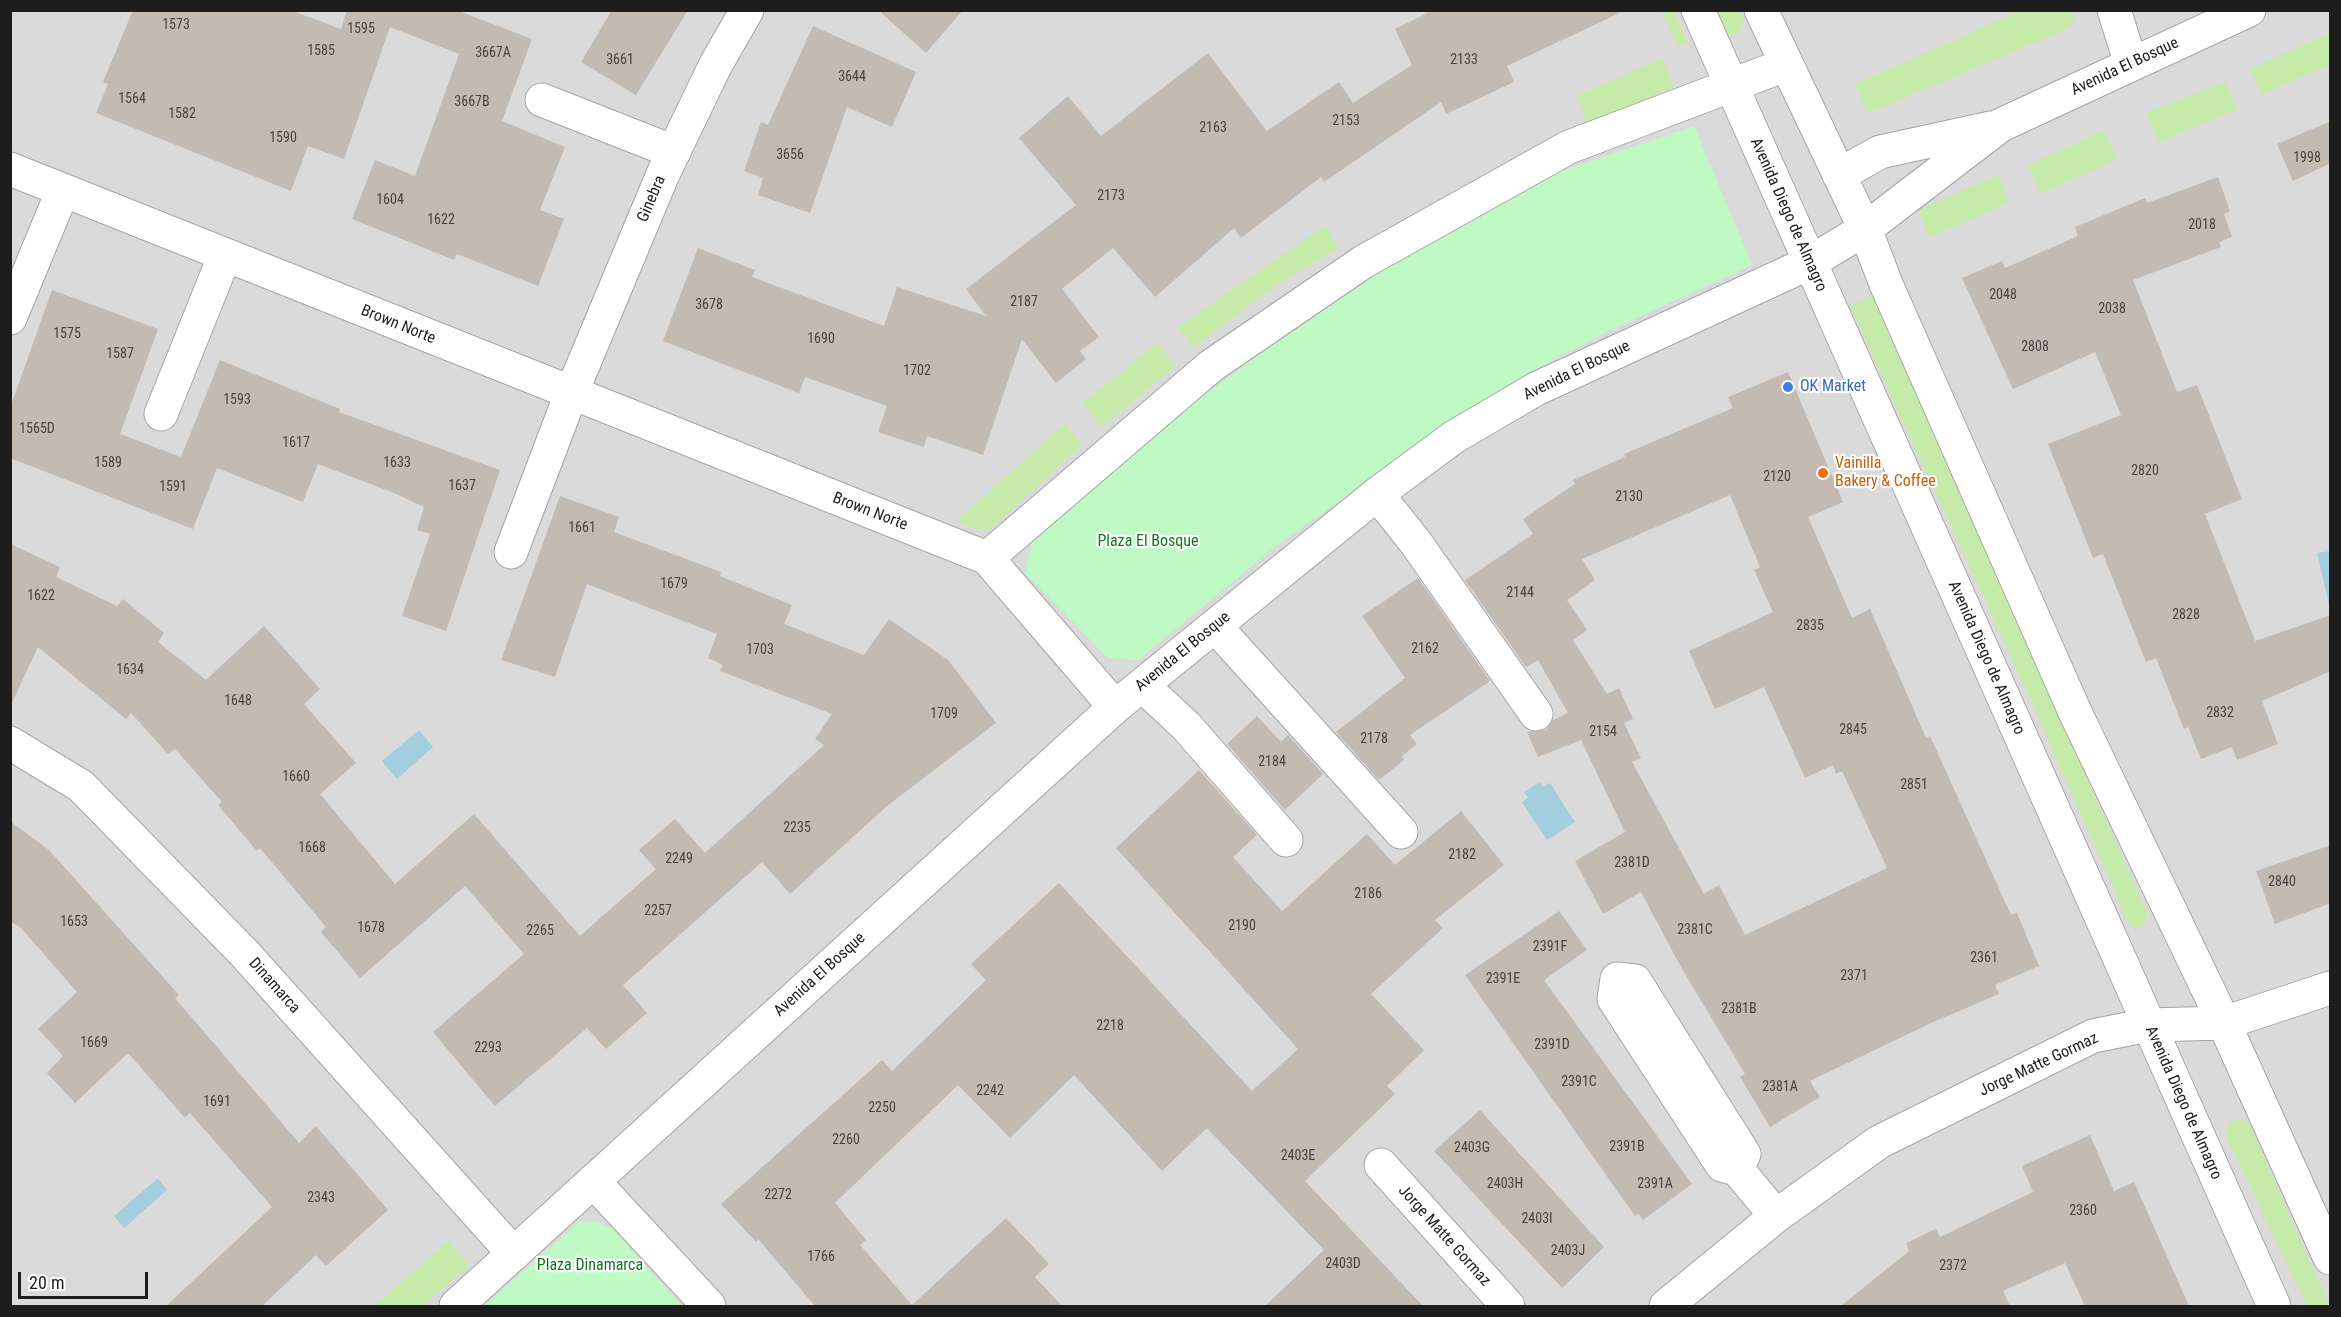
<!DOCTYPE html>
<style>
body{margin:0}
#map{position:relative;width:2341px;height:1317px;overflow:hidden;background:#efebe3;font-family:"Roboto Condensed",sans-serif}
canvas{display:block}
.frame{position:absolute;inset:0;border:12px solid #1d1d1d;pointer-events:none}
.scale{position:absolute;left:18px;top:1272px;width:130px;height:27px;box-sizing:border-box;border:3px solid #1d1d1d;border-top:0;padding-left:8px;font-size:18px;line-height:21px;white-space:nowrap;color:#1d1d1d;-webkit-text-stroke:4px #fff;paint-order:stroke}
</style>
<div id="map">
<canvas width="2341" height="1317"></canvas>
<div class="frame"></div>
<div class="scale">20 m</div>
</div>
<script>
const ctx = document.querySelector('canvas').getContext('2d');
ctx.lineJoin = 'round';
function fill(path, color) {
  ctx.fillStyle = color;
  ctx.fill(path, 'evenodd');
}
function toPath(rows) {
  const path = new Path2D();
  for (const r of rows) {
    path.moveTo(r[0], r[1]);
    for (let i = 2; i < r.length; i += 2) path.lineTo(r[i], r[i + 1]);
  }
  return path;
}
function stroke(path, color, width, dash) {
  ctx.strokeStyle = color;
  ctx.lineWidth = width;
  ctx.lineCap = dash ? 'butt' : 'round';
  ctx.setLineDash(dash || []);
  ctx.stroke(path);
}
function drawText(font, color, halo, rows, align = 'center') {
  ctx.font = font + ' "Roboto Condensed",sans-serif';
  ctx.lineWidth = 4.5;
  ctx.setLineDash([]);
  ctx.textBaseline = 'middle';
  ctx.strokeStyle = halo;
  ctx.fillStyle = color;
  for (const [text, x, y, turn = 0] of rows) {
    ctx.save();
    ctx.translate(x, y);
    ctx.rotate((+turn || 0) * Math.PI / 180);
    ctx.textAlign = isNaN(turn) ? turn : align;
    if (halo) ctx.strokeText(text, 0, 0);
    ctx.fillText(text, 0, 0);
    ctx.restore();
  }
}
fill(toPath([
 [11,11,2330,11,2330,1306,11,1306]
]), '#dbdada');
fill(toPath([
 [1661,11,1673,11,1688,42,1677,46],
 [1711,11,1740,11,1744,18,1740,32,1728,35,1719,30],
 [2020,11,2072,11,2075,20,2067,29,1868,113,1855,84],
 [2330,33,2330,64,2262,95,2250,69],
 [1663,58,1674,87,1587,123,1576,96],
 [2225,81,2237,109,2159,142,2146,113],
 [2104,130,2117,159,2040,194,2028,165],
 [1998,175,2009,203,1930,237,1918,210],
 [1325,225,1339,248,1279,283,1194,347,1177,328],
 [1875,294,1910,381,2148,915,2141,928,2130,926,2024,685,1850,306],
 [1157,343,1176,366,1101,427,1083,403],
 [1065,423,1082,444,1000,521,989,529,975,529,957,521],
 [2238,1118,2249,1123,2329,1306,2307,1306,2225,1134,2229,1124],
 [448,1241,469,1265,423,1306,374,1306]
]), '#c6eaa8');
fill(toPath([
 [1694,126,1752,265,1608,331,1520,377,1282,541,1138,660,1108,658,1025,573,1032,540,1093,479,1250,361,1378,273,1561,171],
 [596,1221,612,1229,682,1306,484,1306,579,1222]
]), '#bffac5');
fill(toPath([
 [2330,551,2330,603,2329,604,2317,553],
 [419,730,433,747,397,779,382,761],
 [1540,782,1543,787,1550,783,1575,822,1547,840,1522,802,1528,798,1524,792],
 [158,1178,167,1190,124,1228,114,1216]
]), '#a2cedd');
fill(toPath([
 [133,10,290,10,341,29,347,10,456,10,532,39,502,121,565,147,540,210,564,219,538,286,457,254,454,260,352,219,375,160,415,176,459,54,390,27,344,159,308,146,291,191,96,113,108,84,103,82],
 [612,10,688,10,636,95,581,62],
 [878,10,963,10,926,53],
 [1434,10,1626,10,1507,66,1514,82,1446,114,1441,102,1324,182,1321,177,1241,238,1234,228,1155,297,1113,248,1062,289,1099,337,1080,351,1086,359,1056,383,1022,339,983,455,927,436,924,447,878,432,887,406,805,377,799,393,663,341,698,248,755,270,752,277,884,326,897,287,986,316,966,289,1076,205,1019,138,1068,96,1101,136,1208,53,1267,131,1339,82,1353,103,1412,65,1395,29],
 [813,26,916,72,892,127,847,107,810,213,758,195,763,178,744,171,761,122,768,125],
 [2331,121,2331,163,2293,181,2277,144],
 [2218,177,2230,211,2224,214,2232,237,2219,242,2221,247,2133,280,2177,392,2197,385,2242,499,2205,514,2255,641,2331,615,2331,671,2262,701,2278,744,2237,760,2232,747,2201,759,2188,727,2184,729,2156,658,2146,662,2103,554,2093,558,2048,444,2121,415,2095,352,2013,389,1962,278,2002,261,2005,268,2078,236,2075,227,2145,198,2147,203],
 [52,290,158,329,120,434,181,457,220,360,340,409,339,412,500,470,446,631,402,616,430,534,417,530,424,507,394,493,318,464,303,502,217,468,193,529,10,458,10,408],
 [1788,372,1843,502,1808,517,1852,618,1870,609,1926,738,1930,736,2011,915,2017,913,2039,966,1995,985,1999,994,1931,1023,1810,1081,1820,1097,1770,1127,1740,1077,1745,1074,1682,969,1641,892,1603,914,1575,861,1625,832,1581,740,1538,757,1527,732,1546,730,1553,720,1568,713,1538,660,1526,667,1465,580,1533,534,1523,519,1575,484,1573,480,1625,457,1624,454,1733,408,1728,397],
 [1730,495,1760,567,1754,570,1773,612,1689,651,1715,709,1764,687,1805,778,1833,765,1836,774,1842,771,1887,868,1745,935,1719,885,1704,894,1632,762,1641,758,1624,723,1633,719,1619,688,1607,694,1573,640,1587,630,1567,600,1595,580,1582,559],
 [560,496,619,517,614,532,721,572,720,576,792,605,784,624,864,655,889,619,948,660,996,723,887,806,790,894,762,862,623,985,647,1013,606,1049,587,1028,495,1106,433,1032,524,954,465,886,360,978,321,932,326,927,260,848,257,851,218,805,222,802,175,749,168,754,131,713,126,719,38,647,10,707,10,544,60,567,56,577,117,606,123,599,164,633,158,642,206,680,264,626,320,689,304,704,356,763,320,794,395,884,474,814,580,936,656,869,639,850,675,819,705,853,824,745,815,739,832,714,720,671,723,665,708,658,717,634,587,584,555,677,501,660],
 [1418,578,1490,681,1410,735,1417,744,1402,756,1404,760,1379,780,1336,732,1405,678,1362,616],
 [1257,716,1281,742,1288,735,1323,774,1285,810,1227,744],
 [1199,770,1257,835,1233,857,1282,911,1367,834,1395,865,1461,811,1504,865,1435,920,1443,928,1371,994,1424,1050,1387,1086,1395,1094,1305,1181,1423,1306,1265,1306,1324,1250,1207,1128,1162,1171,1074,1075,1010,1138,958,1085,835,1203,866,1240,860,1245,912,1305,1006,1218,1049,1264,1035,1277,1062,1306,815,1306,758,1239,756,1242,721,1204,882,1060,892,1071,986,980,971,964,1059,883,1252,1091,1298,1049,1116,848],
 [10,821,49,850,179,995,175,998,299,1143,316,1126,388,1210,326,1266,316,1255,262,1306,166,1306,272,1207,190,1113,185,1118,128,1053,75,1103,47,1073,63,1056,38,1029,77,992,21,928,10,921],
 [2331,845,2331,903,2275,924,2256,871],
 [1559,911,1587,950,1544,980,1692,1184,1643,1220,1638,1213,1635,1216,1465,975],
 [1480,1110,1604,1247,1562,1288,1434,1151],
 [2090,1135,2114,1191,2134,1182,2189,1306,2085,1306,2065,1263,2003,1291,2010,1306,1841,1306,1909,1251,1906,1243,1936,1229,1940,1237,2033,1192,2022,1166]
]), '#c3bab2');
const minor = toPath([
 [1698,10,2274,1306],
 [1761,10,1865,229,1886,284,2075,712,2224,1023,2330,1258],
 [2114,10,2131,64],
 [542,100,674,152],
 [10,169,987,558,1115,707],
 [1839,175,1880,152,1990,128],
 [10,318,63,190],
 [161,414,225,255],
 [1377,494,1416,543,1536,714],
 [511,552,571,394,663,174,715,66,747,10],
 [987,558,1211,366,1363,262,1569,147,1785,65],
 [1215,626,1401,832],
 [1142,685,1186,726,1286,840],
 [10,743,81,786,245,954,514,1254],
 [1381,1165,1508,1306],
 [1737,1169,1744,1154,1635,981,1617,979,1614,999,1722,1165,1737,1169,1776,1216],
 [593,1181,709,1306],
 [456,1306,1115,707,1377,494,1454,437,1536,389,1809,263,1865,229,2001,125,2249,10],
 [1666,1306,1776,1216,1879,1142,2093,1036,2148,1025,2224,1023,2330,988]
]);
stroke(minor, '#a4a4a4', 35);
stroke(minor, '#fff', 33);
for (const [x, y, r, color] of [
 [1788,387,6,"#3f7fe0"],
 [1823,473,6,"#e8710a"]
]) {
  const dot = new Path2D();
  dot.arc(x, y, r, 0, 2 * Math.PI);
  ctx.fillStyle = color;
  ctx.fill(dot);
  stroke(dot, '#fff', 2);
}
drawText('14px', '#464442', null, [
 ["1573",176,25],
 ["1595",361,29],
 ["1585",321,51],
 ["3667A",493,53],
 ["3661",620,60],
 ["2133",1464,60],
 ["3644",852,77],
 ["1564",132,99],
 ["3667B",472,102],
 ["1582",182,114],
 ["2153",1346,121],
 ["2163",1213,128],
 ["1590",283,138],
 ["3656",790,155],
 ["1998",2307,158],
 ["2173",1111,196],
 ["1604",390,200],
 ["1622",441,220],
 ["2018",2202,225],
 ["2048",2003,295],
 ["2187",1024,302],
 ["3678",709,305],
 ["2038",2112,309],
 ["1575",67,334],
 ["1690",821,339],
 ["2808",2035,347],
 ["1587",120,354],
 ["1702",917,371],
 ["1593",237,400],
 ["1565D",37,429],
 ["1617",296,443],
 ["1589",108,463],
 ["1633",397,463],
 ["2820",2145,471],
 ["2120",1777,477],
 ["1637",462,486],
 ["1591",173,487],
 ["2130",1629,497],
 ["1661",582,528],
 ["1679",674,584],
 ["2144",1520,593],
 ["1622",41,596],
 ["2828",2186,615],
 ["2835",1810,626],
 ["2162",1425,649],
 ["1703",760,650],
 ["1634",130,670],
 ["1648",238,701],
 ["2832",2220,713],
 ["1709",944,714],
 ["2845",1853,730],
 ["2154",1603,732],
 ["2178",1374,739],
 ["2184",1272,762],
 ["1660",296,777],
 ["2851",1914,785],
 ["2235",797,828],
 ["1668",312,848],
 ["2182",1462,855],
 ["2249",679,859],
 ["2381D",1632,863],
 ["2840",2282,882],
 ["2186",1368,894],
 ["2257",658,911],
 ["1653",74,922],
 ["2190",1242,926],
 ["1678",371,928],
 ["2381C",1695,930],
 ["2265",540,931],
 ["2391F",1550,947],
 ["2361",1984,958],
 ["2371",1854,976],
 ["2391E",1503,979],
 ["2381B",1739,1009],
 ["2218",1110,1026],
 ["1669",94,1043],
 ["2391D",1552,1045],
 ["2293",488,1048],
 ["2391C",1579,1082],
 ["2381A",1780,1087],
 ["2242",990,1091],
 ["1691",217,1102],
 ["2250",882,1108],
 ["2260",846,1140],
 ["2391B",1627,1147],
 ["2403G",1472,1148],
 ["2403E",1298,1156],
 ["2403H",1505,1184],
 ["2391A",1655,1184],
 ["2272",778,1195],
 ["2343",321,1198],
 ["2360",2083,1211],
 ["2403I",1537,1219],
 ["2403J",1568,1251],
 ["1766",821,1257],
 ["2403D",1343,1264],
 ["2372",1953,1266]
]);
drawText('16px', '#1d1d1d', '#fff', [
 ["Avenida El Bosque",2125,67,-25],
 ["Ginebra",652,199,-67],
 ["Avenida Diego de Almagro",1788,215,66],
 ["Brown Norte",398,325,22],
 ["Avenida El Bosque",1577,371,-26],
 ["Brown Norte",870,512,21],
 ["Avenida El Bosque",1183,652,-39],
 ["Avenida Diego de Almagro",1986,658,66],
 ["Avenida El Bosque",820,975,-42],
 ["Dinamarca",274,986,48],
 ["Jorge Matte Gormaz",2039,1065,-25],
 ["Avenida Diego de Almagro",2183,1103,66],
 ["Jorge Matte Gormaz",1444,1236,48]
]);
drawText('16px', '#366cbe', '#fff', [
 ["OK Market",1800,387]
], 'left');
drawText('16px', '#c56008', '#fff', [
 ["Vainilla",1835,464],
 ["Bakery & Coffee",1835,482]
], 'left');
drawText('16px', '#0a7d16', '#fff', [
 ["Plaza El Bosque",1148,542],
 ["Plaza Dinamarca",590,1266]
]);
</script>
